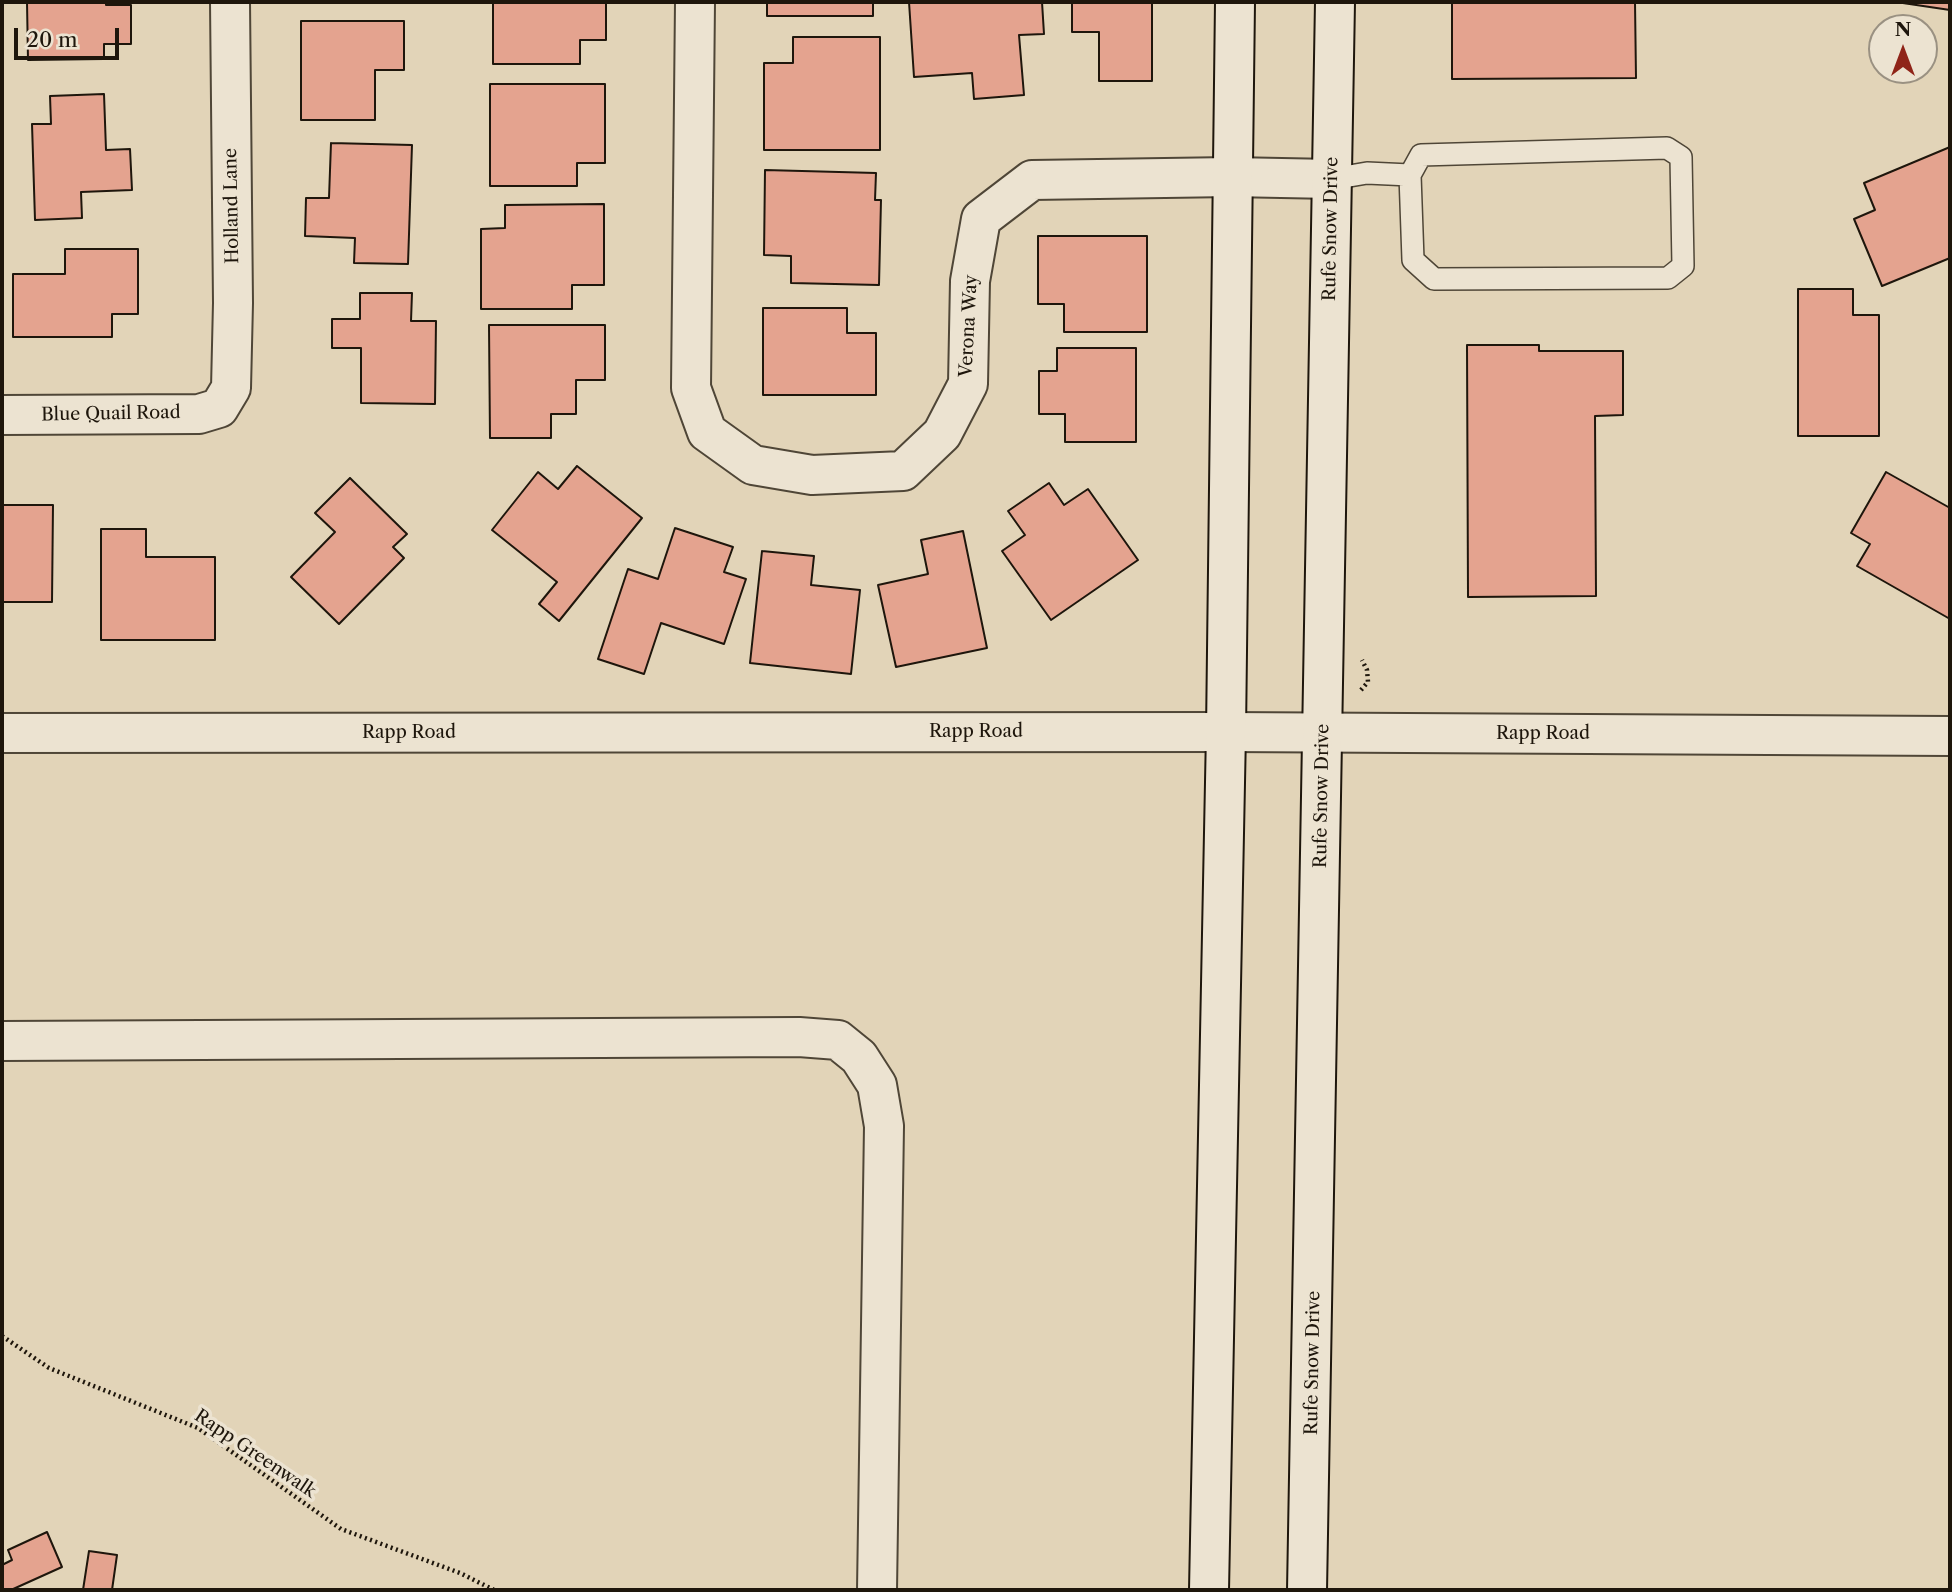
<!DOCTYPE html>
<style>
body{margin:0}
#map{position:relative;width:1952px;height:1592px;overflow:hidden;background:#e2d4b8;font-family:"Libre Caslon Text",serif}
canvas{display:block}
.frame{position:absolute;inset:0;border:4px solid #1e160c;pointer-events:none}
.north{position:absolute;left:1868px;top:14px;width:70px;height:70px;box-sizing:border-box;background:#ece3d1;border:2px solid #9a9182;border-radius:50%;rotate:0deg;font-size:19px;font-weight:700;line-height:28px;text-align:center;color:#1e160c}
.north::after{content:'';display:block;margin:auto;width:24px;height:32px;background:#8f2418;clip-path:polygon(50% 0,100% 100%,50% 72%,0 100%)}
.scale{position:absolute;left:14px;top:28px;width:105px;height:32px;box-sizing:border-box;border:4px solid #1e160c;border-top:0;padding-left:9px;font-size:21px;line-height:24px;white-space:nowrap;color:#1e160c;-webkit-text-stroke:5px #ece3d1;paint-order:stroke}
</style>
<div id="map">
<canvas width="1952" height="1592"></canvas>
<div class="frame"></div>
<div class="north">N</div>
<div class="scale">20 m</div>
</div>
<script>
const ctx = document.querySelector('canvas').getContext('2d');
ctx.lineJoin = 'round';
function fill(path, color) {
  ctx.fillStyle = color;
  ctx.fill(path, 'evenodd');
}
function toPath(rows) {
  const path = new Path2D();
  for (const r of rows) {
    path.moveTo(r[0], r[1]);
    for (let i = 2; i < r.length; i += 2) path.lineTo(r[i], r[i + 1]);
  }
  return path;
}
function stroke(path, color, width, dash) {
  ctx.strokeStyle = color;
  ctx.lineWidth = width;
  ctx.lineCap = dash ? 'butt' : 'round';
  ctx.setLineDash(dash || []);
  ctx.stroke(path);
}
function drawText(font, color, halo, rows, align = 'center') {
  ctx.font = font + ' "Libre Caslon Text",serif';
  ctx.lineWidth = 7;
  ctx.setLineDash([]);
  ctx.textBaseline = 'middle';
  ctx.strokeStyle = halo;
  ctx.fillStyle = color;
  for (const [text, x, y, turn = 0] of rows) {
    ctx.save();
    ctx.translate(x, y);
    ctx.rotate((+turn || 0) * Math.PI / 180);
    ctx.textAlign = isNaN(turn) ? turn : align;
    if (halo) ctx.strokeText(text, 0, 0);
    ctx.fillText(text, 0, 0);
    ctx.restore();
  }
}
const building = toPath([
 [27,2,106,2,106,5,131,5,131,44,104,44,104,59,28,60,27,2],
 [493,2,606,2,606,40,580,40,580,64,493,64,493,2],
 [767,2,873,2,873,16,767,16,767,2],
 [909,2,1042,2,1044,34,1019,35,1024,95,974,99,972,73,914,77,909,2],
 [1072,2,1152,2,1152,81,1099,81,1099,32,1072,32,1072,2],
 [1452,2,1635,2,1636,78,1452,79,1452,2],
 [1896,2,1950,2,1950,10,1896,2],
 [301,21,404,21,404,70,375,70,375,120,301,120,301,21],
 [793,37,880,37,880,150,764,150,764,63,793,63,793,37],
 [490,84,605,84,605,163,577,163,577,186,490,186,490,84],
 [104,94,106,150,130,149,132,190,81,192,82,218,35,220,32,124,51,124,50,96,104,94],
 [331,143,412,145,408,264,354,263,355,238,305,236,306,198,329,198,331,143],
 [1950,147,1950,258,1882,286,1854,219,1875,210,1864,183,1950,147],
 [765,170,876,173,875,200,881,200,879,285,791,283,791,256,764,255,765,170],
 [604,204,604,285,572,285,572,309,481,309,481,229,505,228,505,205,604,204],
 [1038,236,1147,236,1147,332,1064,332,1064,304,1038,304,1038,236],
 [65,249,138,249,138,314,112,314,112,337,13,337,13,274,65,274,65,249],
 [1798,289,1853,289,1853,315,1879,315,1879,436,1798,436,1798,289],
 [360,293,412,293,411,321,436,321,435,404,361,403,361,348,332,348,332,319,360,319,360,293],
 [763,308,847,308,847,333,876,333,876,395,763,395,763,308],
 [489,325,605,325,605,380,576,380,576,414,551,414,551,438,490,438,489,325],
 [1467,345,1539,345,1539,351,1623,351,1623,415,1595,416,1596,596,1468,597,1467,345],
 [1057,348,1136,348,1136,442,1065,442,1065,414,1039,414,1039,371,1057,371,1057,348],
 [577,466,642,518,559,621,539,604,557,582,492,530,538,472,558,489,577,466],
 [1886,472,1950,508,1950,619,1857,566,1870,544,1851,533,1886,472],
 [350,478,407,534,393,547,404,558,339,624,291,577,335,532,315,513,350,478],
 [1049,483,1064,505,1088,489,1138,560,1051,620,1002,551,1025,535,1008,511,1049,483],
 [2,505,53,505,52,602,3,602,3,628,2,505],
 [675,528,733,547,724,572,746,579,724,644,661,623,644,674,598,659,628,569,658,579,675,528],
 [101,529,146,529,146,557,215,557,215,640,101,640,101,529],
 [963,531,987,648,896,667,878,585,928,574,921,540,963,531],
 [762,551,814,556,811,585,860,590,851,674,750,663,762,551],
 [47,1532,62,1567,11,1590,2,1590,2,1565,12,1560,8,1550,47,1532],
 [89,1551,117,1555,112,1590,83,1590,89,1551]
]);
fill(building, '#e4a38f');
stroke(building, '#1e160c', 2);
const service = toPath([
 [1332,179,1367,173,1410,175,1413,260,1434,279,1668,278,1683,266,1681,157,1667,148,1421,155,1410,175]
]);
const minor = toPath([
 [695,2,691,388,707,432,753,465,812,475,903,471,942,434,968,384,970,281,981,219,1032,180,1231,177,1332,179],
 [2,415,199,414,219,408,231,388,233,303,230,2],
 [2,1041,799,1037,838,1040,859,1057,877,1085,884,1126,877,1590]
]);
const tertiary = toPath([
 [2,733,1226,732,1950,736]
]);
const secondary = toPath([
 [1209,1590,1226,732,1235,2],
 [1307,1590,1335,2]
]);
stroke(service, '#4f4637', 24);
stroke(minor, '#4f4637', 42);
stroke(tertiary, '#4f4637', 42);
stroke(secondary, '#1e160c', 42);
stroke(toPath([
 [1361,690,1368,682,1367,670,1362,660],
 [2,1336,49,1368,198,1428,341,1529,460,1573,494,1590]
]), '#1e160c', 4.5, [2, 3.5]);
stroke(service, '#ece3d1', 21);
stroke(minor, '#ece3d1', 38);
stroke(tertiary, '#ece3d1', 38);
stroke(secondary, '#ece3d1', 38);
drawText('18px', '#1e160c', '#ece3d1', [
 ["Holland Lane",232,206,-91],
 ["Rufe Snow Drive",1331,229,-89],
 ["Verona Way",969,326,-87],
 ["Blue Quail Road",111,414,-1],
 ["Rapp Road",976,732],
 ["Rapp Road",409,733],
 ["Rapp Road",1543,734],
 ["Rufe Snow Drive",1322,796,-89],
 ["Rufe Snow Drive",1313,1363,-89],
 ["Rapp Greenwalk",255,1454,34]
]);
</script>
